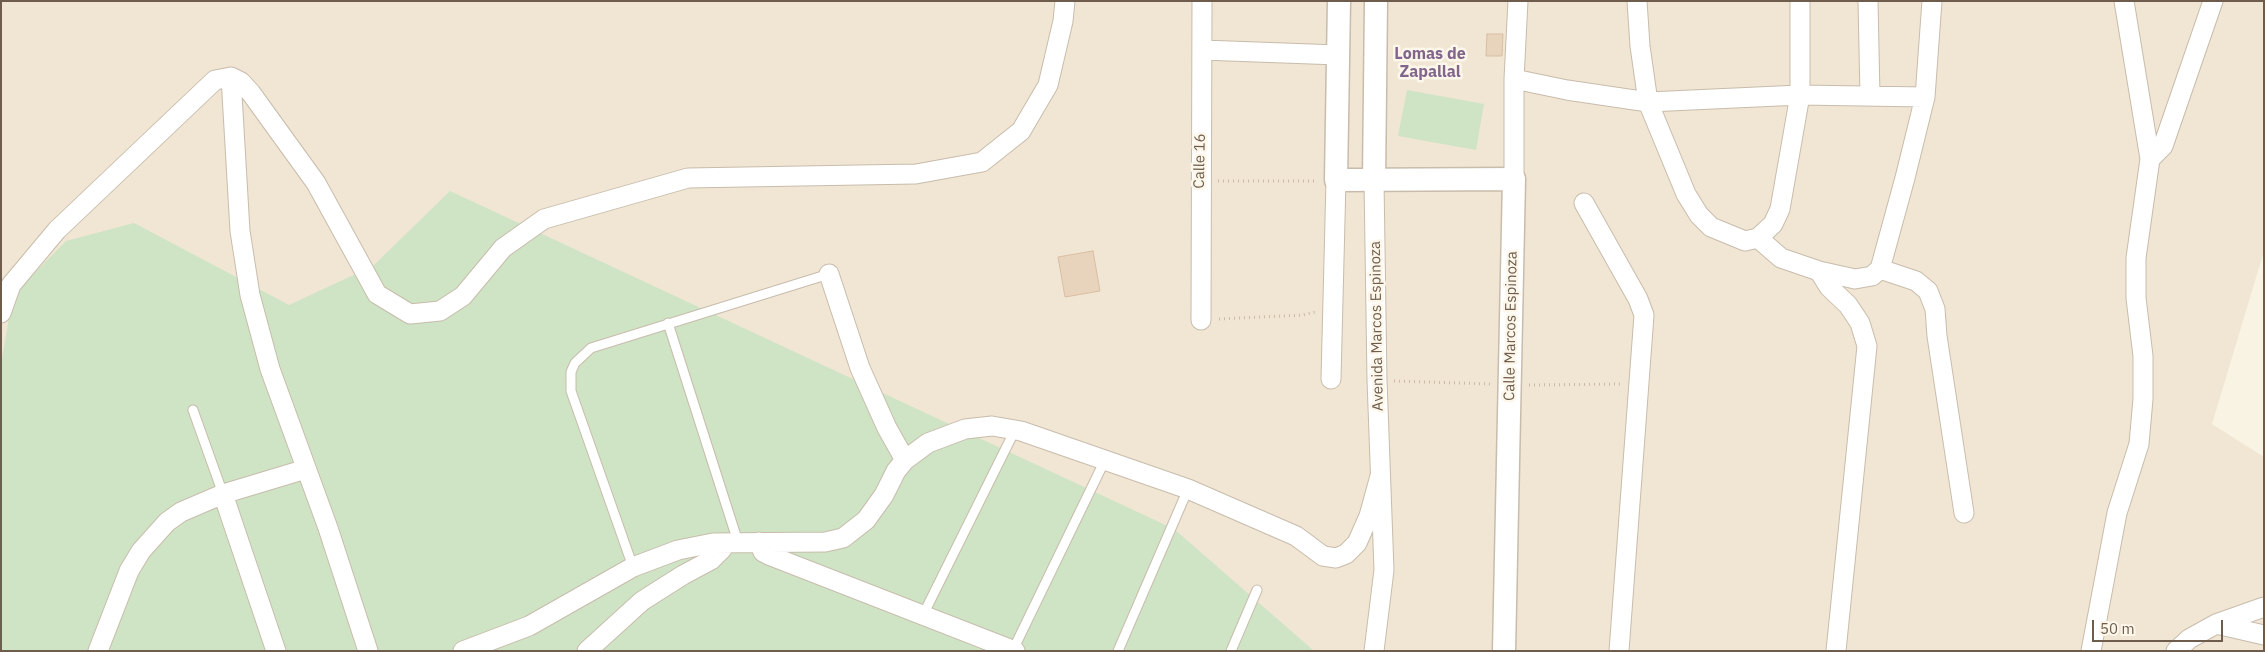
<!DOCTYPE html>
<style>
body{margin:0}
#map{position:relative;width:2265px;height:652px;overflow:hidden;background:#f9f3e4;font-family:"IBM Plex Sans",sans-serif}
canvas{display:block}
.frame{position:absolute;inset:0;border:2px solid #6e5d4d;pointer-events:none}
.scale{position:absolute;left:2092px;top:620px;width:131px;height:22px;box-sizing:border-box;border:2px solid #6e5d4d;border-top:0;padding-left:6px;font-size:15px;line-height:18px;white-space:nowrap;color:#6e5d4d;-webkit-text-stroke:4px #fcf7ea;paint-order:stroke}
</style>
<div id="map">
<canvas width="2265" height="652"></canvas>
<div class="frame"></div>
<div class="scale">50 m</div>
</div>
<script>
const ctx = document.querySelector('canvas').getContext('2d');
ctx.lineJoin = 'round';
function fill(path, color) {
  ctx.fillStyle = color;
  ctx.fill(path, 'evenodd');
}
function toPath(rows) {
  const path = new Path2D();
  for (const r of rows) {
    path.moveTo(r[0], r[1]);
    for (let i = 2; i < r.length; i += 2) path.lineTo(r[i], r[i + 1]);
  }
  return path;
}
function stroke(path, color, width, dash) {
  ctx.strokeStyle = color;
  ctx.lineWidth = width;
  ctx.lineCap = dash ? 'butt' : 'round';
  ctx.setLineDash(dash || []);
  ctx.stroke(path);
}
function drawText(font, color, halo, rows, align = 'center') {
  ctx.font = font + ' "IBM Plex Sans",sans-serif';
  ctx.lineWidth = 5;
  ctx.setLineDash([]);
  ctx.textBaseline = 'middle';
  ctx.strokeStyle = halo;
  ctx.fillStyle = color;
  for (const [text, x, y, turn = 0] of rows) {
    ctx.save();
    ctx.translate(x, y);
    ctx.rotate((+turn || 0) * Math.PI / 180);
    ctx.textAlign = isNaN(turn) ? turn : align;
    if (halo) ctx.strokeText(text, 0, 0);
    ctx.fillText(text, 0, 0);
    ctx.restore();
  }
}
fill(toPath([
 [1,1,2264,1,2264,251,2212,424,2264,457,2264,651,1,651]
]), '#f0e6d3');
fill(toPath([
 [1407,90,1484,104,1476,150,1398,136],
 [450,191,1174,529,1314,651,1,651,1,364,13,295,66,241,134,223,289,305,373,266]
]), '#cee4c5');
const building = toPath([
 [1487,34,1503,34,1502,56,1486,56,1487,34],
 [1093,251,1100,291,1065,297,1058,257,1093,251]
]);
fill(building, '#e8d4bd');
stroke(building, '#dbbea2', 1);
const service = toPath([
 [668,323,738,542],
 [193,410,223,494],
 [633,567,571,391,571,372,575,363,591,348,829,274],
 [923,615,1015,430],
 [1013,650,1105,460],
 [1118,651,1188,489],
 [1231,651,1257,590]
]);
const minor = toPath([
 [1637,1,1640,46,1648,102,1686,194,1699,215,1711,227,1745,241,1758,238,1773,224,1780,209,1800,95,1800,1],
 [1868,1,1870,96],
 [1202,50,1338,55],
 [231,77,240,231,250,295,270,369,328,528,368,651],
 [1514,79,1567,90,1648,102,1800,95,1925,97],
 [2150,159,2163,146,2213,1],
 [1514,179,1514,79,1518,1],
 [1584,203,1638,299,1644,315,1619,651],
 [1758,238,1781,258,1819,271,1855,279,1872,276,1880,269,1916,281,1928,291,1935,309,1937,336,1964,513],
 [1880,269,1905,178,1925,97,1932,1],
 [1819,271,1829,287,1848,305,1860,323,1867,346,1836,651],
 [829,274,860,368,887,428,905,460],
 [1,313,11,285,57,230,215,80,231,77,241,82,251,93,316,183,377,294,410,314,440,311,463,296,503,248,544,219,688,178,916,174,982,162,1021,131,1048,85,1063,21,1065,1],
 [1201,320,1202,1],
 [1331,379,1336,180],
 [223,494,276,651],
 [759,542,763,552,771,556,1015,651],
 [2216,624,2264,635],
 [98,651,129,571,141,551,167,522,181,512,223,494,306,469],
 [463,651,529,626,633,567,678,550,713,543,825,542,843,538,866,520,884,495,896,471,905,460,928,443,965,429,992,426,1021,431,1188,489,1296,536,1323,556,1336,558,1346,554,1357,543,1369,516,1380,476],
 [587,651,642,601,683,575,711,560,722,549,725,543],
 [1374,651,1384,570,1377,380,1374,180],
 [2091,651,2117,513,2139,444,2143,399,2143,356,2136,298,2136,258,2150,159,2124,1],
 [2176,651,2189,639,2216,624,2264,607]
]);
const tertiary = toPath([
 [1339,1,1336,180,1514,179,1504,651],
 [1374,180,1376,1]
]);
stroke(service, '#c8bcac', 11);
stroke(minor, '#c8bcac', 21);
stroke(tertiary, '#c8bcac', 25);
stroke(toPath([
 [1218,181,1317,181],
 [1219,319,1303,315,1315,312],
 [1394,381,1490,384],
 [1529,385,1623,384]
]), '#cfb9a3', 3, [1, 4]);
stroke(service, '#fff', 9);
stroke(minor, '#fff', 19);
stroke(tertiary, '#fff', 22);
drawText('15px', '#6e5d4d', '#fcf7ea', [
 ["Calle 16",1200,161,-89],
 ["Avenida Marcos Espinoza",1377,326,-91],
 ["Calle Marcos Espinoza",1511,326,-89]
]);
drawText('bold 16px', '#82658b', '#fcf7ea', [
 ["Lomas de",1430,54],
 ["Zapallal",1430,72]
]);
</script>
